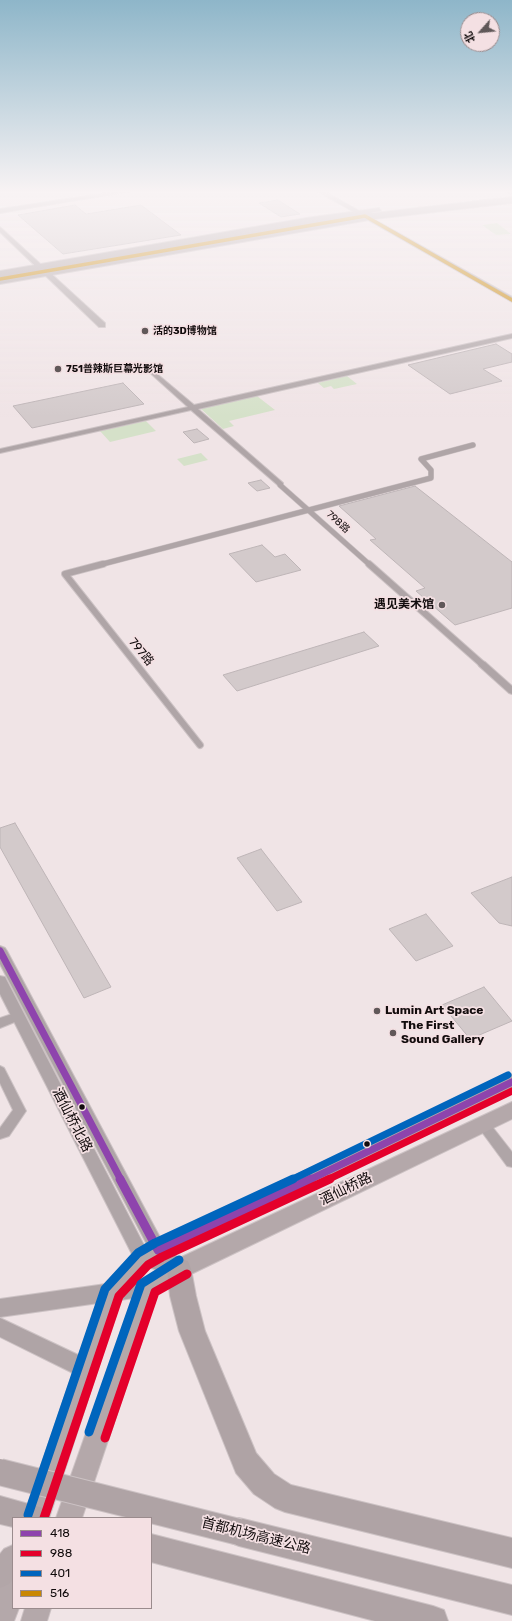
<!DOCTYPE html>
<meta charset="utf-8">
<style>
body{margin:0}
#map{position:relative;width:512px;height:1621px;overflow:hidden;background:#f0e4e6;font-family:Rubik,"Noto Sans SC",sans-serif}
canvas{display:block}
.legend{position:absolute;left:12px;top:1517px;width:140px;height:92px;box-sizing:border-box;background:#f4e0e3;border:1px solid #9a8b8d;margin:0;padding:5px 7px;list-style:none;font-size:12px;color:#120c0d}
.legend li{display:flex;align-items:center;gap:8px;height:20px}
.legend b{width:20px;border:1px solid #9a8b8d}
.north{position:absolute;left:460px;top:12px;width:40px;height:40px;box-sizing:border-box;background:#f4e0e3;border:1px solid #9a8b8d;border-radius:50%;rotate:243deg;font-size:11px;font-weight:700;line-height:16px;text-align:center;color:#120c0d}
.north::after{content:'';display:block;margin:auto;width:14px;height:18px;background:#605859;clip-path:polygon(50% 0,100% 100%,50% 72%,0 100%)}
</style>
<div id="map">
<canvas width="512" height="1621"></canvas>
<ul class="legend">
<li><b style="height:5px;background:#8e44ad"></b>418</li>
<li><b style="height:5px;background:#e4002b"></b>988</li>
<li><b style="height:5px;background:#0065bd"></b>401</li>
<li><b style="height:5px;background:#c98703"></b>516</li>
</ul>
<div class="north">北</div>
</div>
<script>
const ctx = document.querySelector('canvas').getContext('2d');
ctx.lineJoin = 'round';
function fill(path, color) {
  ctx.fillStyle = color;
  ctx.fill(path, 'evenodd');
}
function toPath(rows) {
  const path = new Path2D();
  for (const r of rows) {
    path.moveTo(r[0], r[1]);
    for (let i = 2; i < r.length; i += 2) path.lineTo(r[i], r[i + 1]);
  }
  return path;
}
function stroke(path, color, width, dash) {
  ctx.strokeStyle = color;
  ctx.lineWidth = width;
  ctx.lineCap = dash ? 'butt' : 'round';
  ctx.setLineDash(dash || []);
  ctx.stroke(path);
}
function drawText(font, color, halo, rows, align = 'center') {
  ctx.font = font + ' Rubik,"Noto Sans SC",sans-serif';
  ctx.lineWidth = 3.5;
  ctx.setLineDash([]);
  ctx.textBaseline = 'middle';
  ctx.strokeStyle = halo;
  ctx.fillStyle = color;
  for (const [text, x, y, turn = 0] of rows) {
    ctx.save();
    ctx.translate(x, y);
    ctx.rotate((+turn || 0) * Math.PI / 180);
    ctx.textAlign = isNaN(turn) ? turn : align;
    if (halo) ctx.strokeText(text, 0, 0);
    ctx.fillText(text, 0, 0);
    ctx.restore();
  }
}
fill(toPath([
 [497,223,511,234,496,235,482,225],
 [347,376,357,384,334,389,331,386,324,388,318,383],
 [257,396,275,410,229,421,234,426,223,429,200,408],
 [146,421,156,431,110,442,100,431],
 [201,453,208,460,184,466,177,459]
]), '#d5e1c9');
const building = toPath([
 [278,200,300,214,281,217,259,203,278,200],
 [75,205,86,214,141,205,181,235,63,254,18,215,75,205],
 [496,344,512,354,512,362,483,369,502,381,450,394,408,365,496,344],
 [123,383,144,404,32,428,13,406,123,383],
 [197,429,209,439,194,443,183,432,197,429],
 [261,480,270,488,257,491,248,483,261,480],
 [415,486,512,562,512,608,455,625,416,591,425,588,370,540,376,539,339,506,415,486],
 [262,545,275,557,285,554,301,570,256,582,229,554,262,545],
 [364,632,379,646,237,691,223,675,364,632],
 [15,823,111,987,84,998,0,847,0,828,15,823],
 [261,849,302,902,277,911,237,858,261,849],
 [512,877,512,926,499,923,471,893,512,877],
 [426,914,453,946,416,961,389,929,426,914],
 [484,987,512,1021,470,1039,442,1005,484,987]
]);
fill(building, '#d3cacb');
stroke(building, '#beb5b7', 1);
const pedestrianFar1 = toPath([
 [280,485,370,565],
 [99,565,431,478,431,470,421,459,473,445]
]);
const pedestrian = toPath([
 [103,564,65,574,200,745],
 [369,564,482,664]
]);
const minor = toPath([
 [504,190,512,191,512,194,504,191,504,190],
 [512,201,512,203,375,219,0,284,0,280,375,215,512,201],
 [379,208,381,211,306,222,0,275,0,271,306,218,379,208],
 [512,334,512,338,198,409,283,483,283,487,280,487,191,410,0,453,0,449,188,407,148,371,148,369,150,368,194,405,512,334],
 [482,661,485,662,512,686,512,694,509,693,479,666,478,664,482,661],
 [18,1012,22,1013,24,1016,22,1019,0,1028,0,1018,18,1012],
 [0,1066,4,1068,26,1111,9,1136,0,1139,0,1128,13,1110,0,1083,0,1066],
 [483,1119,487,1120,512,1152,512,1167,507,1166,479,1128,477,1124,479,1120,483,1119]
]);
const tertiary = toPath([
 [126,190,138,190,0,213,0,209,126,190],
 [315,190,322,190,365,214,512,197,512,201,370,217,512,297,512,302,315,190],
 [0,227,105,323,105,327,99,327,0,232,0,227],
 [0,946,5,948,7,951,164,1245,185,1264,187,1269,185,1274,179,1276,137,1264,0,994,0,976,5,977,7,981,148,1253,152,1254,0,964,0,946]
]);
const secondary = toPath([
 [369,211,373,213,372,215,0,278,0,274,369,211],
 [148,1278,155,1281,158,1287,155,1293,148,1296,0,1317,0,1299,148,1278],
 [0,1318,93,1362,96,1369,93,1376,86,1379,79,1376,0,1337,0,1318]
]);
const primary = toPath([
 [512,1074,512,1091,378,1157,166,1257,151,1266,121,1298,49,1518,23,1518,101,1292,104,1285,135,1252,150,1243,512,1074],
 [512,1102,512,1119,187,1276,157,1294,82,1518,56,1518,140,1280,171,1262,512,1102],
 [13,1572,13,1608,19,1608,14,1621,0,1621,0,1585,4,1576,13,1572],
 [25,1608,51,1608,47,1621,21,1621,25,1608]
]);
const trunk = toPath([
 [13,1545,13,1579,9,1584,0,1588,0,1554,4,1549,13,1545]
]);
const motorway = toPath([
 [179,1258,188,1261,191,1269,196,1296,205,1331,256,1453,274,1474,291,1485,512,1538,512,1568,285,1512,275,1508,254,1494,236,1473,179,1331,170,1296,167,1269,170,1261,179,1258],
 [0,1496,43,1508,47,1518,13,1518,13,1527,0,1524,0,1496],
 [239,1518,512,1585,512,1615,239,1546,229,1542,225,1532,229,1522,239,1518],
 [151,1534,433,1606,444,1610,448,1621,375,1621,151,1562,151,1534]
]);
stroke(pedestrianFar1, '#ccc2c4', 6);
stroke(pedestrian, '#ccc2c4', 8);
stroke(minor, '#ccc2c4', 2);
stroke(tertiary, '#ccc2c4', 2);
stroke(secondary, '#ccc2c4', 2);
stroke(primary, '#ccc2c4', 2);
stroke(trunk, '#ccc2c4', 2);
stroke(motorway, '#ccc2c4', 2);
stroke(pedestrianFar1, '#afa5a7', 5);
stroke(pedestrian, '#afa5a7', 6);
fill(minor, '#afa5a7');
fill(tertiary, '#afa5a7');
fill(secondary, '#afa4a6');
fill(primary, '#b4a8aa');
fill(trunk, '#b2a6a8');
fill(motorway, '#afa3a5');
const motorwayBridge = toPath([
 [0,1472,239,1532]
]);
stroke(motorwayBridge, '#ccc2c4', 28, []);
stroke(motorwayBridge, '#afa3a5', 26);
stroke(toPath([
 [0,951,121,1180],
 [309,1180,512,1082]
]), '#8e44ad', 7);
stroke(toPath([
 [120,1179,158,1250,311,1179]
]), '#8e44ad', 9);
stroke(toPath([
 [327,1180,512,1091]
]), '#e4002b', 7);
stroke(toPath([
 [105,1438,155,1292,187,1274],
 [44,1518,119,1296,148,1265,162,1257,330,1179]
]), '#e4002b', 9);
stroke(toPath([
 [291,1180,508,1075]
]), '#0065bd', 7);
stroke(toPath([
 [89,1432,141,1284,179,1260],
 [28,1515,105,1289,138,1253,155,1243,293,1179]
]), '#0065bd', 9);
stroke(toPath([
 [0,279,365,216,512,300]
]), '#c98703', 3.5);
const sky = ctx.createLinearGradient(0, 0, 0, 417);
sky.addColorStop(0, '#8eb6c9');
sky.addColorStop(0.46, '#f8f3f4');
sky.addColorStop(1, '#f8f3f400');
ctx.fillStyle = sky;
ctx.fillRect(0, 0, 512, 417);
for (const [x, y, r, color] of [
 [145,331,4,"#605859"],
 [58,369,4,"#605859"],
 [442,605,4,"#605859"],
 [377,1011,4,"#605859"],
 [393,1033,4,"#605859"],
 [82,1107,3.5,"#120c0d"],
 [367,1144,3.5,"#120c0d"]
]) {
  const dot = new Path2D();
  dot.arc(x, y, r, 0, 2 * Math.PI);
  ctx.fillStyle = color;
  ctx.fill(dot);
  stroke(dot, '#f4e0e3', 1.5);
}
drawText('bold 10px', '#120c0d', '#f4e0e3', [
 ["活的3D博物馆",153,331],
 ["751普辣斯巨幕光影馆",66,369]
], 'left');
drawText('10px', '#120c0d', '#f4e0e3', [
 ["798路",338,522,42]
]);
drawText('bold 12px', '#120c0d', '#f4e0e3', [
 ["遇见美术馆",434,605,"right"],
 ["Lumin Art Space",385,1011],
 ["The First",401,1026],
 ["Sound Gallery",401,1040]
], 'left');
drawText('12px', '#120c0d', '#f4e0e3', [
 ["797路",141,652,51]
]);
drawText('14px', '#120c0d', '#f4e0e3', [
 ["酒仙桥北路",72,1120,63],
 ["酒仙桥路",346,1189,-26],
 ["首都机场高速公路",256,1536,14]
]);
</script>
